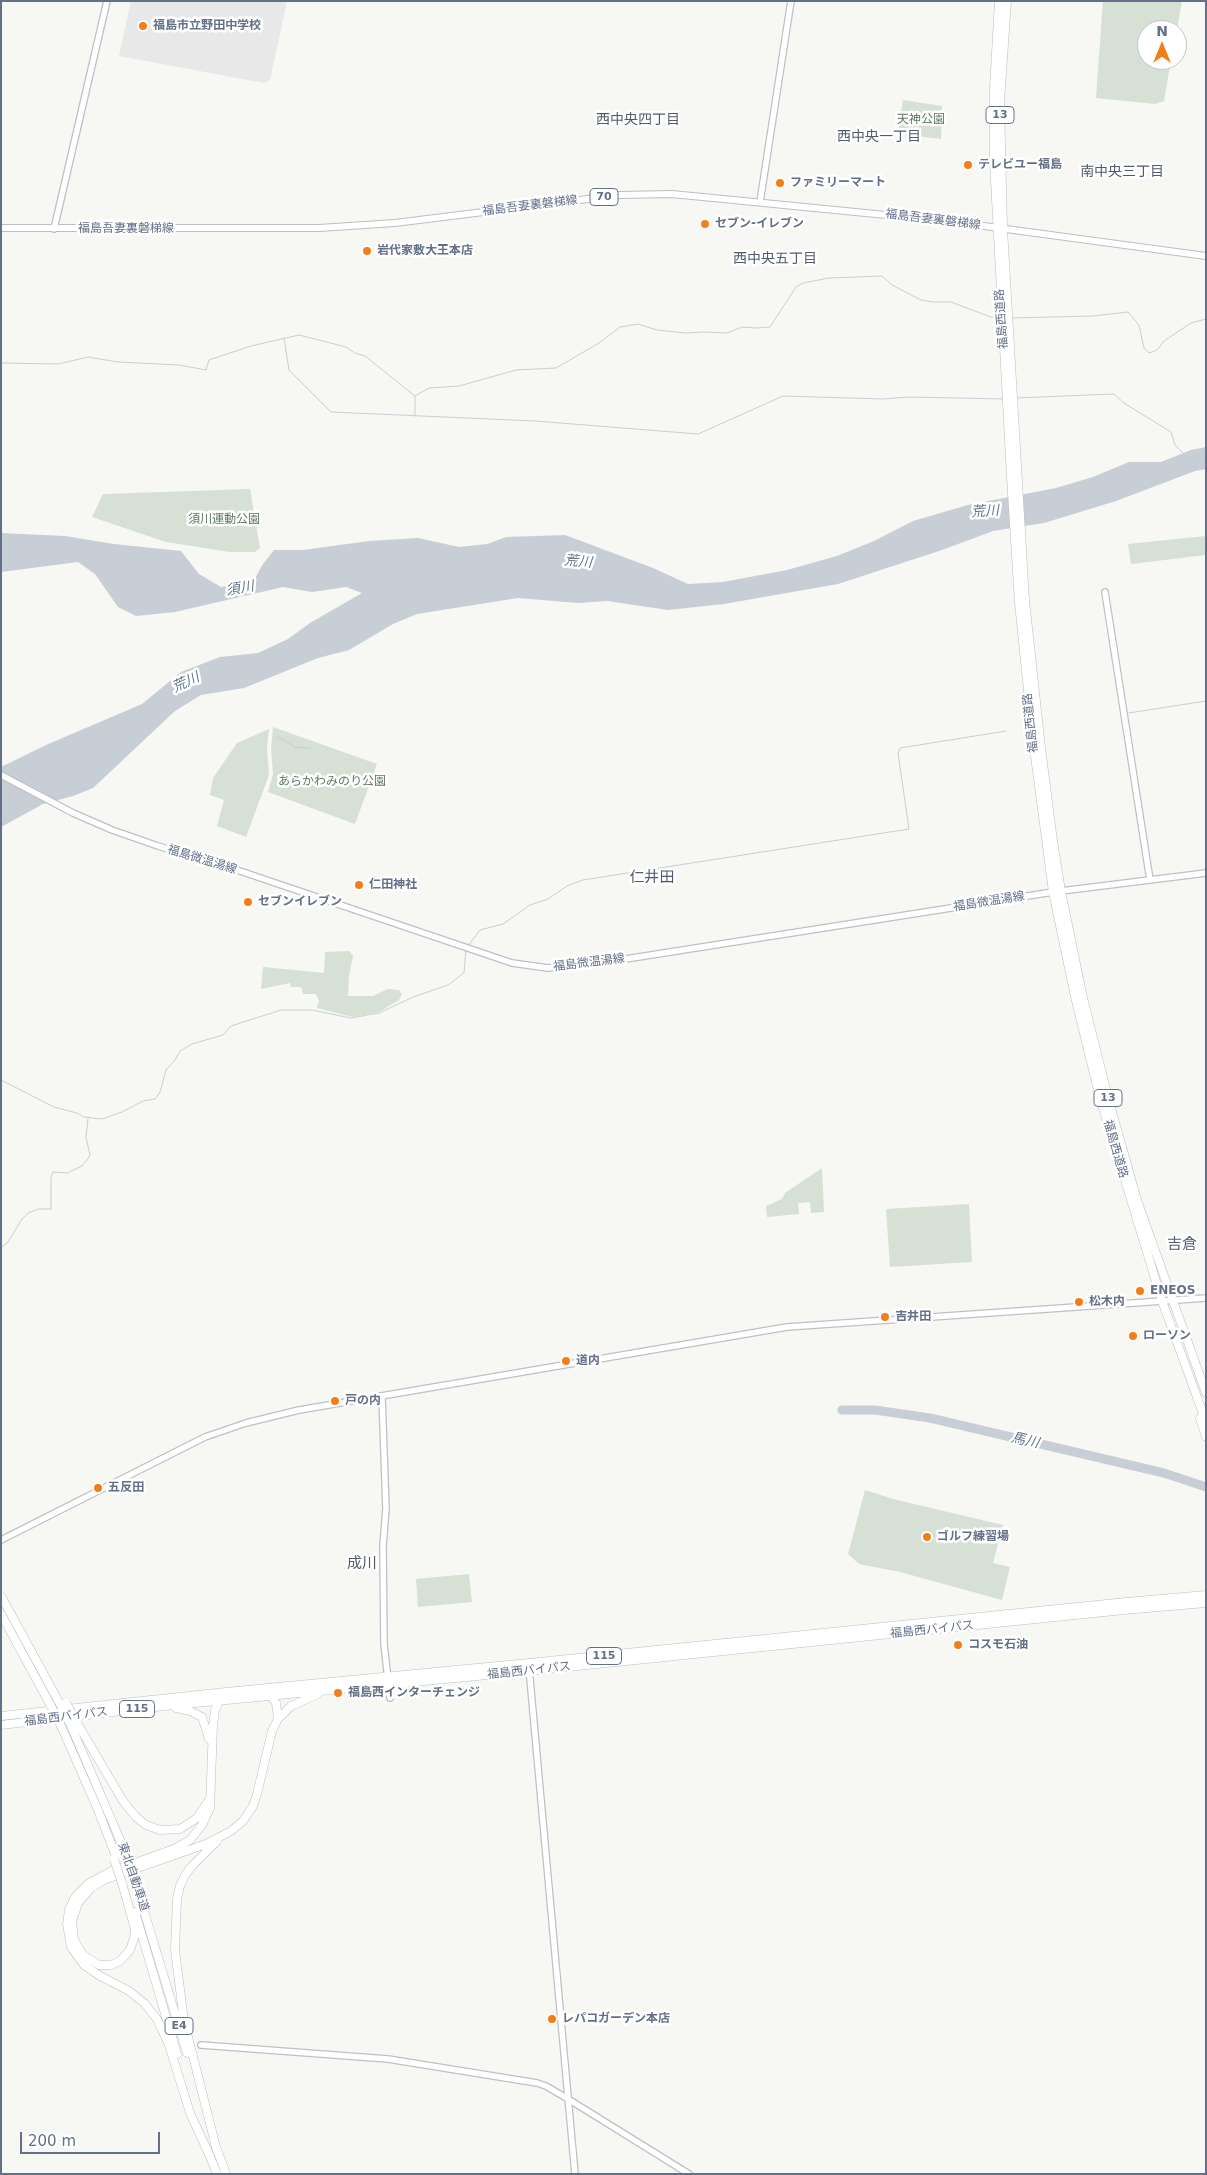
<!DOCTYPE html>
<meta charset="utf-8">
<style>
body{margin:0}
#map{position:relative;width:1207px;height:2175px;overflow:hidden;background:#f7f7f4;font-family:"DejaVu Sans",sans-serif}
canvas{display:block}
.frame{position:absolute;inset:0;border:2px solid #646f88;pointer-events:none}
.north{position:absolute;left:1137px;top:20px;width:50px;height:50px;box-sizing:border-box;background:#fff;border:1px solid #c1c5cf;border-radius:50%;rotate:0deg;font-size:14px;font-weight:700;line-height:20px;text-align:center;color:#646f88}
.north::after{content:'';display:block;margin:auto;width:18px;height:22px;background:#f17e1a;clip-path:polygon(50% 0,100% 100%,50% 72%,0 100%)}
.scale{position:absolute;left:20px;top:2132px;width:140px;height:22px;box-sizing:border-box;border:2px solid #646f88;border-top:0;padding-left:6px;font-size:15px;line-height:18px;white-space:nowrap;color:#646f88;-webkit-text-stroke:4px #fff;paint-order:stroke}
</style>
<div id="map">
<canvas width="1207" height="2175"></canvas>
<div class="frame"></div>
<div class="north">N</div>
<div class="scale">200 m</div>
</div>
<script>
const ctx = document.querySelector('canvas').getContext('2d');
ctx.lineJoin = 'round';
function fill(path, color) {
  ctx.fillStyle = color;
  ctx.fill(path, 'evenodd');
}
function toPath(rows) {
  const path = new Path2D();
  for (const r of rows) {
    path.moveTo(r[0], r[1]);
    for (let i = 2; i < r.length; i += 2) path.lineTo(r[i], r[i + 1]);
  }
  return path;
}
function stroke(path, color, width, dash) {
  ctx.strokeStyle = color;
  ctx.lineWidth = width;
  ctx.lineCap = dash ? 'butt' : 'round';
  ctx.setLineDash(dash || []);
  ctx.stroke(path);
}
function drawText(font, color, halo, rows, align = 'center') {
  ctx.font = font + ' "DejaVu Sans","Noto Sans JP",sans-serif';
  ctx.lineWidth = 5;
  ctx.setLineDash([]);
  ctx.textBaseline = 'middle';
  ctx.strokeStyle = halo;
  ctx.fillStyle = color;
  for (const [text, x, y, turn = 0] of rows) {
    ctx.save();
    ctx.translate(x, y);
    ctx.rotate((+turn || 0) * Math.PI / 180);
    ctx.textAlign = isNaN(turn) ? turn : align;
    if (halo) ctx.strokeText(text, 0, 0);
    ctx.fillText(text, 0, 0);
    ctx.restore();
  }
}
fill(toPath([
 [131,1,287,1,270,80,264,83,119,56]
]), '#e7e8e7');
fill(toPath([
 [1103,1,1182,1,1177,30,1147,30,1147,60,1171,60,1164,101,1155,104,1096,98],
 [903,100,942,106,941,139,898,134],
 [250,489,260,548,255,552,230,552,166,542,92,517,103,494],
 [1206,536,1206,555,1131,564,1128,544],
 [273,727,377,764,355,824,268,792,273,774,271,749],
 [269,729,267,748,269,775,246,837,217,826,224,800,210,795,213,778,237,743],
 [349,951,353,956,349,975,348,996,373,996,388,989,399,990,402,994,399,1000,379,1012,353,1017,317,1008,319,1001,316,994,303,994,301,987,291,987,290,983,261,989,263,967,324,973,325,952],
 [822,1168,824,1212,811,1213,810,1202,798,1203,799,1214,767,1217,766,1206,782,1199,785,1193],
 [969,1204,972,1262,890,1267,886,1209],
 [865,1490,893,1499,1003,1525,993,1563,1010,1567,1002,1600,900,1572,859,1564,848,1554],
 [469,1574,472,1602,418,1607,416,1579]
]), '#d6e0d5');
fill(toPath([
 [1206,447,1206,469,1195,471,1116,501,1044,523,993,531,942,550,838,584,724,604,668,610,607,601,578,603,518,598,417,614,393,624,349,650,318,658,244,688,201,695,175,711,93,788,73,796,43,804,1,827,1,767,46,745,142,704,181,672,220,657,258,653,288,639,310,623,362,593,346,587,312,592,283,587,175,612,136,616,118,607,95,574,78,562,1,572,1,533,65,536,114,544,181,551,199,574,221,587,254,580,263,564,274,550,303,550,369,541,418,538,459,547,487,544,506,537,565,535,653,568,688,584,723,582,787,570,837,556,874,541,913,521,968,505,1056,488,1093,477,1129,462,1161,462,1191,450]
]), '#c7ced5');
stroke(toPath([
 [1012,318,1093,316,1128,312,1139,325,1144,348,1149,353,1157,350,1164,341,1191,323,1206,319],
 [284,338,289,370,331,412,535,421,698,434,783,396,883,399,908,397,1004,399],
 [1,363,58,364,88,357,118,362,179,365,206,370,209,360,251,346,299,335,346,347,355,353,365,356,415,396,415,416],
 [415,396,429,388,459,386,516,370,556,368,599,343,620,327,638,324,657,330,686,333,704,332,727,333,742,327,757,328,770,327,796,287,803,283,829,278,882,276,892,285,921,300,933,302,951,302,991,317,1000,318],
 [1016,398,1114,394,1124,403,1171,432,1175,445,1183,453],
 [1129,713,1206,701],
 [278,737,295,747,310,748],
 [468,946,480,930,503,924,530,905,548,899,567,886,583,880,909,829,898,753,900,748,1006,731],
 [1,1080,54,1107,77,1113,84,1117,102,1119,122,1112,143,1101,155,1099,160,1092,166,1070,175,1060,180,1051,192,1044,223,1035,231,1026,281,1010,312,1010,351,1018,379,1013,413,997,448,985,464,973,466,949],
 [1,1248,8,1242,22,1219,28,1213,38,1209,51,1209,51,1178,53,1172,67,1173,82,1166,87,1160,90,1155,86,1137,88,1119]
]), '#c7ced5', 1);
stroke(toPath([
 [842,1410,875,1410,930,1418,1164,1473,1206,1487]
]), '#c7ced5', 9);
const secondary = toPath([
 [760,202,791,1],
 [54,229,107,1],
 [1105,592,1150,880],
 [1,775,73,813,112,830,158,846,237,870,512,963,548,968,600,963,1053,892,1206,873],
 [382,1397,386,1508,383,1546,384,1644,390,1698],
 [1,1540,205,1437,246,1423,299,1410,787,1327,1206,1298],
 [529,1668,575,2174],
 [201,2045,388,2059,537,2083,546,2086,568,2099,689,2174]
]);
const primary = toPath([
 [1,228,319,228,395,223,620,195,672,194,947,221,1206,256]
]);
const highway = toPath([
 [999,1,994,88,994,161,1011,477,1019,603,1034,749,1053,892,1075,997,1101,1102,1162,1301,1206,1422],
 [1007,1,1000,102,1003,229,1025,600,1041,748,1053,841,1061,891,1083,998,1109,1101,1137,1200,1206,1393],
 [1200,1418,1206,1437],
 [1,1596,60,1704],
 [1,1614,51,1706],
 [176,1708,190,1711,202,1717,209,1739],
 [1,1716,226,1692,529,1663,1126,1602,1206,1595],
 [278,1719,291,1706,318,1694],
 [77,1723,123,1801,136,1817,146,1825,160,1830,180,1829,197,1818,209,1800],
 [1,1725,164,1706,529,1671,1124,1610,1206,1603],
 [71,1726,127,1856],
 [62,1728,98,1810,117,1859],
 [134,1878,187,2053],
 [122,1883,135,1929,134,1938,130,1950,120,1961,111,1965,99,1965,83,1955,74,1940,72,1921,78,1903,91,1888,104,1880,206,1844,231,1831,243,1821,253,1806,257,1794,272,1731,278,1719,276,1703,269,1693],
 [135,1912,177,2054],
 [216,2147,226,2174],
 [207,2149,217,2174],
 [217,2151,184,2021,175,1950,177,1899,180,1886,185,1875,192,1866,217,1841],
 [208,2152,190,2113,169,2045,157,2019,144,2003,129,1991,100,1976,84,1965,71,1947,67,1924,69,1910,75,1897,89,1883,112,1871,174,1849,190,1840,202,1825,210,1808,213,1725,215,1710,220,1699]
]);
stroke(secondary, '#bec0c6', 8);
stroke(primary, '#bcbec3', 8);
stroke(highway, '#bbbdc1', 9);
stroke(secondary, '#fff', 5.5);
stroke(primary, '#fff', 6);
stroke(highway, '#fff', 8);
const highwayBridge = toPath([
 [66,1703,77,1723],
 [60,1704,71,1726],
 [51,1706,62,1728],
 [127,1856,134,1878],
 [114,1859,122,1883]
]);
stroke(highwayBridge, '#bbbdc1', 9, []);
stroke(highwayBridge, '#fff', 8);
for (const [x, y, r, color] of [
 [143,26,5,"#f17e1a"],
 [968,165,5,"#f17e1a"],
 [780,183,5,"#f17e1a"],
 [705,224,5,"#f17e1a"],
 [367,251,5,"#f17e1a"],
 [359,885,5,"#f17e1a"],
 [248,902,5,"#f17e1a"],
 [1140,1291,5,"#f17e1a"],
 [1079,1302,5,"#f17e1a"],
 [885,1317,5,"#f17e1a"],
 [1133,1336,5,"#f17e1a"],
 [566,1361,5,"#f17e1a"],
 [335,1401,5,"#f17e1a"],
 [98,1488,5,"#f17e1a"],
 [927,1537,5,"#f17e1a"],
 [958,1645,5,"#f17e1a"],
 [338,1693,5,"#f17e1a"],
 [552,2019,5,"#f17e1a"]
]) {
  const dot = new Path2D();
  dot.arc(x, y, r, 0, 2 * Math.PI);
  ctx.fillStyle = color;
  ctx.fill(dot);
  stroke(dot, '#fff', 2);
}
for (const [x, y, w] of [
 [1000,115,28],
 [604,197,28],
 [1108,1098,28],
 [604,1656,35],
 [137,1709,35],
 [179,2026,28]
]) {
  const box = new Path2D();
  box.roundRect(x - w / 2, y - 8.5, w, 17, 4);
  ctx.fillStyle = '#fff';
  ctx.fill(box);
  stroke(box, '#646f88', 1);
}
drawText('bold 11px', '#646f88', null, [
 ["13",1000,115],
 ["70",604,197],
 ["13",1108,1098],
 ["115",604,1656],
 ["115",137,1709],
 ["E4",179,2026]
]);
drawText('bold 12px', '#646f88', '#fff', [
 ["福島市立野田中学校",153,26],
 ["テレビユー福島",978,165],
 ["ファミリーマート",790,183],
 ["セブン-イレブン",715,224],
 ["岩代家敷大王本店",377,251],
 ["仁田神社",369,885],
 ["セブンイレブン",258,902],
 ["ENEOS",1150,1291],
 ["松木内",1089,1302],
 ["吉井田",895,1317],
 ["ローソン",1143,1336],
 ["道内",576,1361],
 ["戸の内",345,1401],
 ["五反田",108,1488],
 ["ゴルフ練習場",937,1537],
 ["コスモ石油",968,1645],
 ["福島西インターチェンジ",348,1693],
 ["レパコガーデン本店",562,2019]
], 'left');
drawText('12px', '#5f7960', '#fff', [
 ["天神公園",921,120],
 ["須川運動公園",224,520],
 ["あらかわみのり公園",332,782]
]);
drawText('12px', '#646f88', '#fff', [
 ["福島吾妻裏磐梯線",530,206,-7],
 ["福島吾妻裏磐梯線",933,220,7],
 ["福島吾妻裏磐梯線",126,229],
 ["福島西道路",1002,319,-94],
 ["福島西道路",1031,723,-96],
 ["福島微温湯線",202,860,17],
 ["福島微温湯線",989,902,-9],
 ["福島微温湯線",589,963,-7],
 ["福島西道路",1115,1149,74],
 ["福島西バイパス",932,1630,-6],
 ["福島西バイパス",529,1671,-6],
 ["福島西バイパス",66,1717,-7],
 ["東北自動車道",133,1877,71]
]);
drawText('14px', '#525b6c', '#fff', [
 ["西中央四丁目",638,120],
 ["西中央一丁目",879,137],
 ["南中央三丁目",1122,172],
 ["西中央五丁目",775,259]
]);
drawText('italic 14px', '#64788b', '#fff', [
 ["荒川",985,512,-4],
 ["荒川",578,562,5],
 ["須川",240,589,-10],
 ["荒川",186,683,-25],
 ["馬川",1025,1441,13]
]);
drawText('15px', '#525b6c', '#fff', [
 ["仁井田",652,878],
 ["吉倉",1182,1245],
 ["成川",362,1564]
]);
</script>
